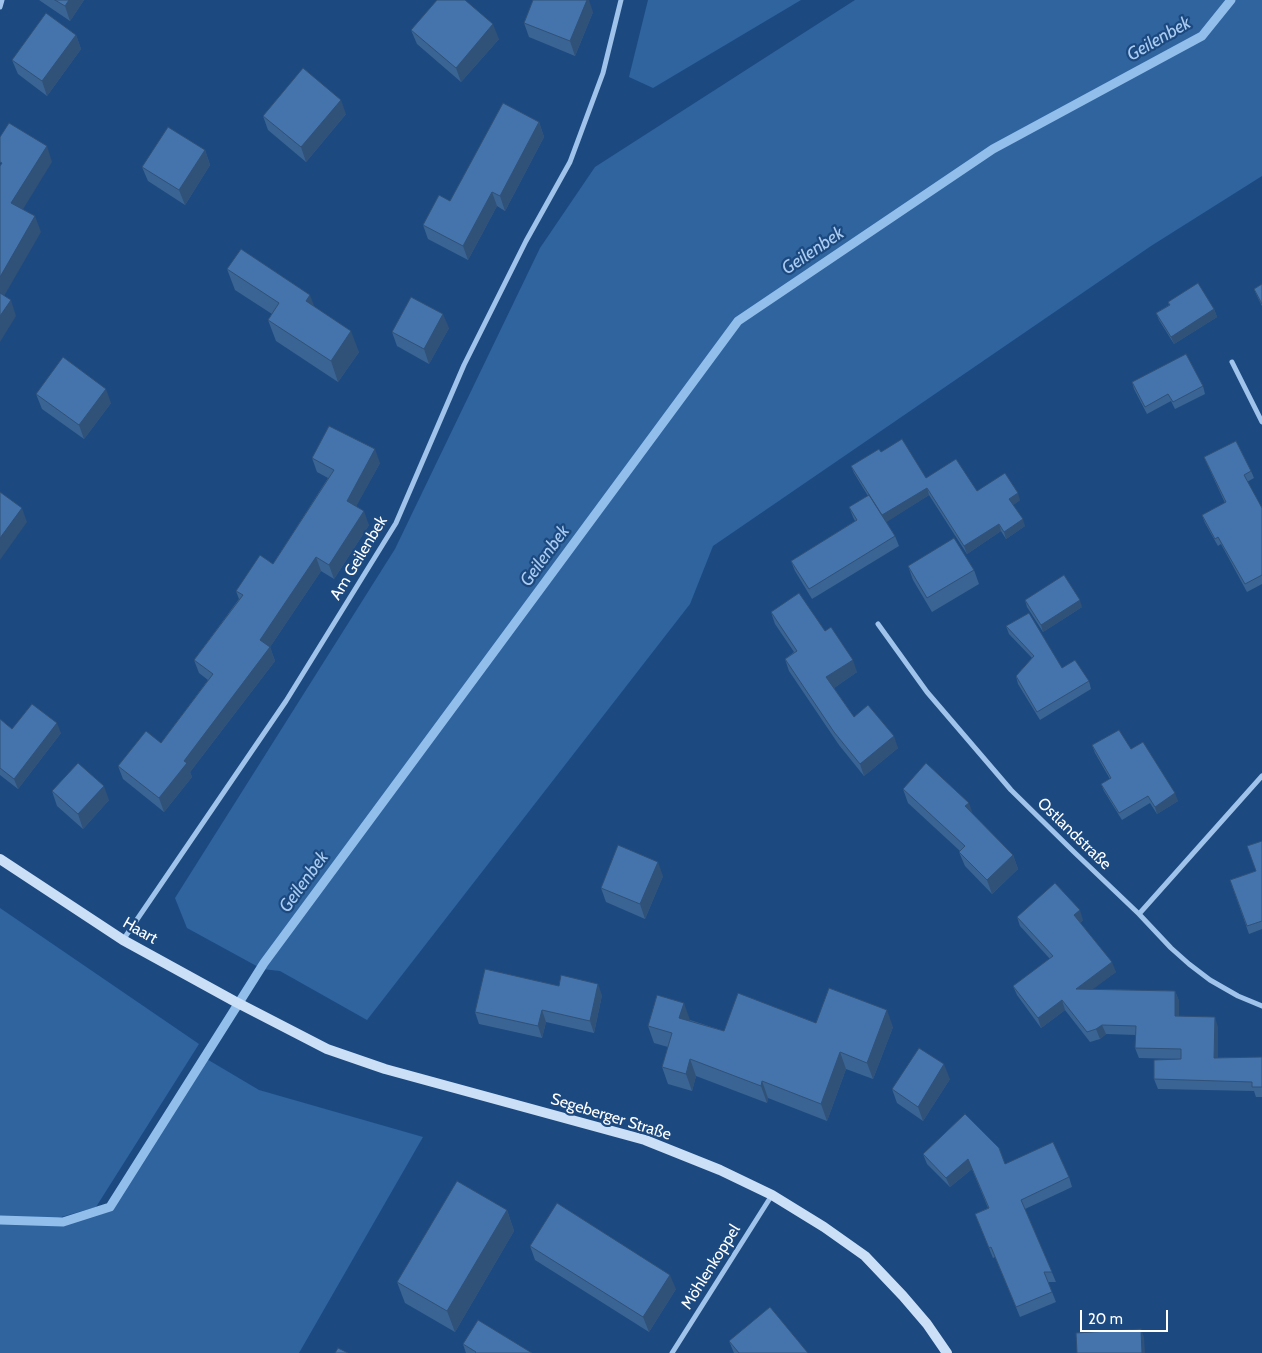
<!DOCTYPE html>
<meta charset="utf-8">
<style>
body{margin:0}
#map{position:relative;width:1262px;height:1353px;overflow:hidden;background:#1c4a80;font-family:Cabin,sans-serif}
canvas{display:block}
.scale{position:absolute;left:1080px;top:1310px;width:88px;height:22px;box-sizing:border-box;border:2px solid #fff;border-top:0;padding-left:6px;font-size:15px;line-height:18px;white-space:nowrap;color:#fff;-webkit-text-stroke:4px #1c4a80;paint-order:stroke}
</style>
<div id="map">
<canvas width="1262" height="1353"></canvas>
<div class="scale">20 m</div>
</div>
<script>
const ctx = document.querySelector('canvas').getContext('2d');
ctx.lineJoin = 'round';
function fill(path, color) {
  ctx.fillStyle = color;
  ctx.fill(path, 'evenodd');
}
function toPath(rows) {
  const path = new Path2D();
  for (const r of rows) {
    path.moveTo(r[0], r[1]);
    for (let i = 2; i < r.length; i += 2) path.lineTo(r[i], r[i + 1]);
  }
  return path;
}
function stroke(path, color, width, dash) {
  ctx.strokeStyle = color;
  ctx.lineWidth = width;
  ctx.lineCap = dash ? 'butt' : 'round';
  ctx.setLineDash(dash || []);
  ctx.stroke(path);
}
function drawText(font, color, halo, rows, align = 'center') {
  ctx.font = font + ' Cabin,sans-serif';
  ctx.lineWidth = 4.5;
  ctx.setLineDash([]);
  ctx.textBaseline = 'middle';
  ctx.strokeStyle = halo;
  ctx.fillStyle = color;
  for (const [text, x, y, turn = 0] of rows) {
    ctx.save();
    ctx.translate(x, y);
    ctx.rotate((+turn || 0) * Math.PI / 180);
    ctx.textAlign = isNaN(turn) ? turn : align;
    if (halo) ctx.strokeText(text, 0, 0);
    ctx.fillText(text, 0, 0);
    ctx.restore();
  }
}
fill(toPath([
 [648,0,801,0,653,88,629,77],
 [855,0,1262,0,1262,176,1151,246,713,546,690,604,367,1020,280,971,262,969,187,928,175,898,395,549,540,248,595,167],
 [0,908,199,1044,96,1207,58,1218,0,1217],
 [205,1058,259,1090,423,1137,299,1353,0,1353,0,1220,63,1222,110,1207]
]), '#2f649f');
stroke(toPath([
 [0,1220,63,1222,110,1207,264,963,738,321,993,149,1202,36,1231,0]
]), '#92beec', 9);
stroke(toPath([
 [0,7,2,0],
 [1232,362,1262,422],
 [878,624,927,692,1011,790,1074,852,1139,914,1262,776],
 [1139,914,1171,948,1189,964,1210,980,1238,996,1262,1006],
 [123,940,286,701,396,523,464,365,526,241,570,162,603,73,621,0],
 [672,1353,772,1195]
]), '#9fc3ea', 5);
stroke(toPath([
 [0,859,123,940,234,1001,327,1049,385,1069,645,1140,720,1170,772,1195,824,1227,865,1256,903,1296,927,1324,947,1353]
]), '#cbdff7', 10);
fill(toPath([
 [39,0,84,0,70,21],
 [593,12,575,56,529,37,524,23],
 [411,30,499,39,461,82,417,44],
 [76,35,81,49,47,96,18,74,12,60],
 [346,114,306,162,268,130,263,116],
 [539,122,544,137,505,211,497,206,468,260,428,239,423,225],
 [205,150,210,165,185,205,148,181,142,167],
 [227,269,314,306,359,352,338,382,276,341,268,320,272,314,235,290],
 [1262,284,1262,306,1257,296,1254,289],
 [1168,302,1214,309,1217,317,1174,344,1159,320,1156,313,1169,305],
 [449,328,429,364,397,346,392,332],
 [1132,382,1203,386,1205,394,1175,409,1171,401,1147,414,1134,389],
 [36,394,111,403,84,439,42,409],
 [881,452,926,478,977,491,1020,500,1013,505,1025,526,1006,539,1001,531,967,554,929,495,886,522,895,536,899,546,812,599,795,571,791,561,855,521,853,517,849,507,868,496,854,473,851,466],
 [1204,457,1251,471,1254,478,1247,482,1262,508,1262,584,1247,592,1221,544,1218,546,1205,523,1202,515,1225,503,1207,464],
 [312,458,380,463,356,506,369,525,334,579,321,571,270,647,275,661,190,772,192,777,164,812,123,779,118,766,161,743,208,680,199,673,194,660,239,599,236,591,273,564,328,478,317,472],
 [908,566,974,570,979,584,932,612,913,580],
 [1025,600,1082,607,1043,632,1027,607],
 [771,612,825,631,857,672,834,688,854,717,898,748,864,776,839,745,789,671,785,659,794,652,775,624],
 [1006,626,1062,668,1089,681,1091,689,1040,720,1018,684,1016,676,1032,658,1009,634],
 [0,719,12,729,61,733,18,789,0,775],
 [1092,745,1131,749,1178,801,1157,814,1150,803,1122,820,1104,791,1101,784,1110,779,1095,753],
 [903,789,973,815,1013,855,1018,869,992,894,965,866,959,852,960,851,908,803],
 [52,791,109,800,83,829,57,806],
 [1262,841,1262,929,1249,934,1230,880,1256,871],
 [663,876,645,919,606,902,601,888],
 [1017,917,1083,920,1080,923,1116,972,1092,989,1175,991,1179,1001,1179,1016,1218,1027,1218,1058,1262,1057,1262,1097,1256,1097,1254,1091,1158,1089,1154,1079,1181,1059,1139,1058,1135,1048,1136,1035,1106,1034,1100,1039,1090,1042,1065,1010,1041,1028,1017,995,1013,986,1050,959,1020,926],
 [559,986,602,995,594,1033,546,1022,542,1038,479,1024,475,1012],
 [690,1020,724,1031,816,1023,893,1027,873,1079,846,1069,827,1121,768,1098,767,1103,696,1076,692,1091,668,1084,662,1067,668,1047,654,1043,648,1026],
 [950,1079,923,1121,897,1103,892,1089],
 [923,1154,1005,1164,1069,1177,1072,1187,1025,1209,1056,1282,1048,1282,1056,1302,1020,1317,995,1257,993,1258,975,1214,988,1208,972,1169,950,1187,927,1164],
 [507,1210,514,1231,455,1332,405,1303,397,1282],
 [530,1246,676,1289,649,1332,535,1260],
 [729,1341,808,1353,734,1353],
 [463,1344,532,1353,466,1353]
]), '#3a6493');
fill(toPath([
 [69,0,84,0,70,21,65,6],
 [587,0,589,0,593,12,575,56,570,41],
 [493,24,499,39,461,82,456,68],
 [76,35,81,49,47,96,42,81],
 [341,100,346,114,306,162,301,147],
 [539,122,544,137,505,211,500,196],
 [47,146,52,162,17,219,11,203],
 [205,150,210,165,185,205,179,190],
 [492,192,497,206,468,260,463,246],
 [35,216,41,232,0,303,0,277],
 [310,295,318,316,306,301],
 [11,300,16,316,0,342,0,316],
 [1214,309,1217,317,1174,344,1171,337],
 [443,314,449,328,429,364,424,349],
 [351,331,359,352,338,382,331,361],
 [106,389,111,403,84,439,79,425],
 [375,449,380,463,352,514,347,501],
 [927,488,929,495,885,523,882,515],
 [1018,493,1020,500,1012,506,1009,499],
 [22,508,27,522,0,560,0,538],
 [364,511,369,525,334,579,329,565],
 [1023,519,1025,526,1006,539,1004,532],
 [999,524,1001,531,967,554,964,546],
 [316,557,321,571,270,647,275,661,190,772,192,777,164,812,159,798,184,761,260,640],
 [1080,600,1082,607,1043,632,1041,625],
 [853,660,857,672,831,690,826,677],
 [57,723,61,733,18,789,14,779],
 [894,736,898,748,864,776,860,764],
 [104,786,109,800,83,829,78,814],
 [1175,793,1178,801,1157,814,1155,807],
 [969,803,974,817,965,806],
 [1013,855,1018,869,992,894,987,880],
 [658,862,663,876,645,919,640,904],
 [1080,910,1083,920,1078,925,1074,915],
 [1112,962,1116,972,1080,999,1076,989],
 [598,984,602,995,594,1033,590,1021],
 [1175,991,1179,1001,1179,1026,1175,1016],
 [1062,1000,1065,1010,1041,1028,1038,1018],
 [684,1003,690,1020,686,1034,679,1018],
 [542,1010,546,1022,542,1038,538,1026],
 [887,1010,893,1027,873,1079,867,1063],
 [1215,1017,1218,1027,1218,1068,1214,1058],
 [1102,1025,1106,1034,1100,1039,1096,1029],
 [840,1052,846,1069,827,1121,821,1104],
 [690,1059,696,1076,692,1091,686,1074],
 [944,1064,950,1079,923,1121,918,1107],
 [762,1081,768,1098,767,1103,761,1086],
 [968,1159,972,1169,950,1187,946,1178],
 [507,1210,514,1231,455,1332,447,1311],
 [670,1275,676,1289,649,1332,643,1317],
 [1141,1329,1144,1337,1145,1353,1142,1353]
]), '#305178');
const building = toPath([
 [55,0,69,0,65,6,55,0],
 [437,0,465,0,493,24,456,68,411,30,437,0],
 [533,0,587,0,570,41,524,23,533,0],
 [46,13,76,35,42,81,12,60,46,13],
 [303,68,341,100,301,147,263,116,303,68],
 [503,103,539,122,500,196,492,192,463,246,423,225,439,195,450,201,503,103],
 [9,123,47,146,11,203,35,216,0,277,0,166,2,163,0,162,0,137,9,123],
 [168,127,205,150,179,190,142,167,168,127],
 [241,249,310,295,306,301,351,331,331,361,268,320,279,303,227,269,241,249],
 [1198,283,1214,309,1171,337,1156,313,1170,305,1168,302,1198,283],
 [1262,284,1262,304,1254,289,1262,284],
 [0,293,11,300,0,316,0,293],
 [411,297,443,314,424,349,392,332,411,297],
 [1186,354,1203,386,1173,402,1168,394,1145,407,1132,382,1186,354],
 [63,357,106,389,79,425,36,394,63,357],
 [329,426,375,449,347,501,364,511,329,565,316,557,260,640,270,647,184,761,187,763,159,798,118,766,146,731,161,743,213,674,194,660,243,595,236,591,260,555,273,564,334,470,312,458,329,426],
 [902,439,926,478,956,459,977,491,1005,473,1018,493,1009,499,1023,519,1004,532,999,524,964,546,927,488,882,515,851,466,879,449,881,452,902,439],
 [1236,441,1251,471,1244,475,1262,508,1262,575,1245,584,1218,537,1215,539,1202,515,1226,502,1204,457,1236,441],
 [0,492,22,508,0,538,0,492],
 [869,495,895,536,809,589,791,561,857,520,849,507,869,495],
 [954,538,974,570,927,598,908,566,954,538],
 [1064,575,1080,600,1041,625,1025,600,1064,575],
 [799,593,825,631,831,627,853,660,826,677,854,717,868,705,894,736,860,764,834,732,785,659,797,651,771,612,799,593],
 [1029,613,1062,668,1075,660,1089,681,1037,712,1016,676,1034,656,1006,626,1029,613],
 [32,704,57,723,14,779,0,768,0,719,12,729,32,704],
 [1119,730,1131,749,1143,742,1175,793,1155,807,1148,796,1119,813,1101,784,1111,778,1092,745,1119,730],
 [78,763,104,786,78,814,52,791,78,763],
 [926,763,969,803,965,806,1013,855,987,880,959,852,965,846,903,789,926,763],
 [1262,841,1262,921,1247,926,1230,880,1256,871,1247,846,1262,841],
 [618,845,658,862,640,904,601,888,618,845],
 [1055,883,1080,910,1074,915,1112,962,1076,989,1175,991,1175,1016,1215,1017,1214,1058,1262,1057,1262,1087,1252,1087,1252,1082,1154,1079,1154,1060,1181,1059,1181,1049,1135,1048,1136,1026,1102,1025,1096,1029,1087,1032,1062,1000,1038,1018,1013,986,1053,956,1017,917,1055,883],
 [485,969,559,986,561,975,598,984,590,1021,542,1010,538,1026,475,1012,485,969],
 [829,988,887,1010,867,1063,840,1052,821,1104,762,1081,761,1086,690,1059,686,1074,662,1067,672,1033,648,1026,657,995,684,1003,679,1018,724,1031,738,993,816,1023,829,988],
 [919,1048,944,1064,918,1107,892,1089,919,1048],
 [965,1114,999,1148,1005,1164,1053,1142,1069,1177,1021,1200,1052,1272,1044,1272,1052,1292,1016,1307,991,1247,989,1248,975,1214,989,1208,968,1159,946,1178,923,1154,965,1114],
 [457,1181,507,1210,447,1311,397,1282,457,1181],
 [557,1203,670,1275,643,1317,530,1246,557,1203],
 [770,1307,808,1353,739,1353,729,1341,770,1307],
 [478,1320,532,1353,475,1353,476,1352,463,1344,478,1320],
 [1141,1329,1142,1353,1077,1353,1076,1333,1141,1329],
 [338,1348,348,1353,335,1353,338,1348]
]);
fill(building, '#4474ab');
stroke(building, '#305178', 1);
drawText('16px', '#fff', '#1c4a80', [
 ["Am Geilenbek",359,558,-59],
 ["Ostlandstraße",1074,834,44],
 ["Haart",140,931,30],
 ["Segeberger Straße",611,1117,17],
 ["Möhlenkoppel",711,1267,-58]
]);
drawText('italic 18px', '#abccf1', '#1c4a80', [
 ["Geilenbek",1159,39,-30],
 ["Geilenbek",813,251,-34],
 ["Geilenbek",545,556,-54],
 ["Geilenbek",304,882,-54]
]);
</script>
